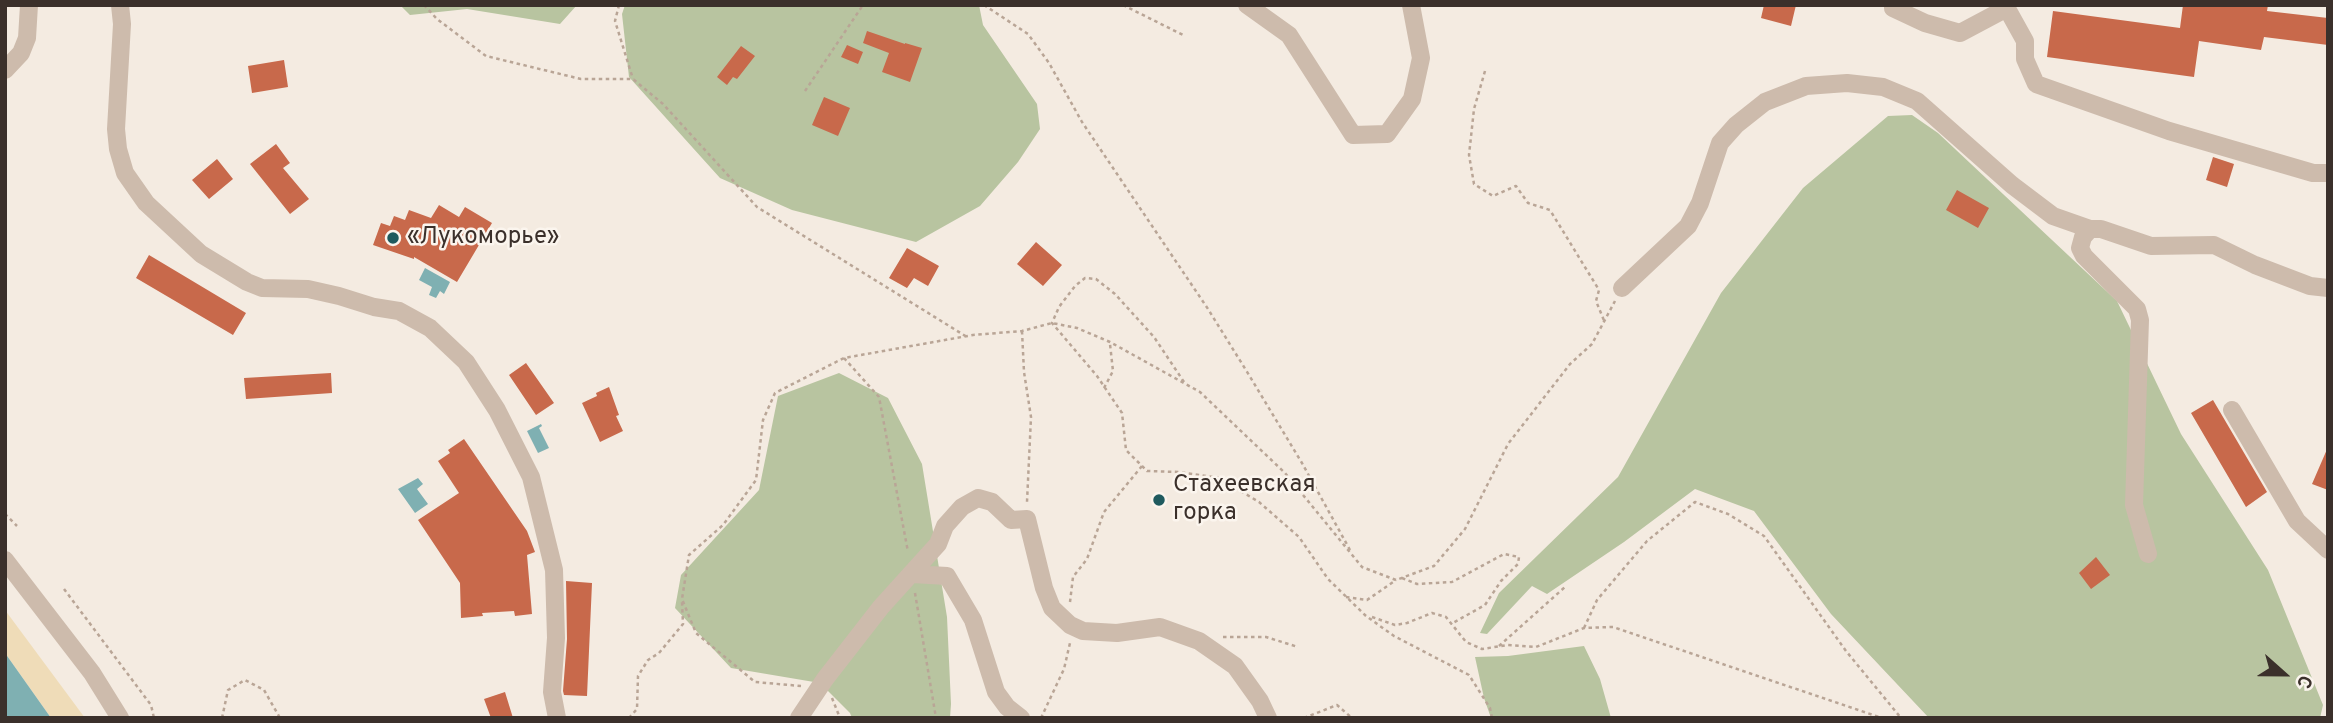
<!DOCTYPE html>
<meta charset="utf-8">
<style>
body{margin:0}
#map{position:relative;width:2333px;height:723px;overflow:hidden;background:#f4ebe1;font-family:Overpass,sans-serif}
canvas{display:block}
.frame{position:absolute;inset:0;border:7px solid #3b302b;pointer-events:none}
.north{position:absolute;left:2249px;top:639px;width:70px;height:70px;-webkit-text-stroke:5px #fbf5ee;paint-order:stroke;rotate:111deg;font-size:19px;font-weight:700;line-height:28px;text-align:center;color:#3b302b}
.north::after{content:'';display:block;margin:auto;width:24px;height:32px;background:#3b302b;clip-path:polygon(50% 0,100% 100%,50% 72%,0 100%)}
</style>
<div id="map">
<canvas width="2333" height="723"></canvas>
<div class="frame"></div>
<div class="north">С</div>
</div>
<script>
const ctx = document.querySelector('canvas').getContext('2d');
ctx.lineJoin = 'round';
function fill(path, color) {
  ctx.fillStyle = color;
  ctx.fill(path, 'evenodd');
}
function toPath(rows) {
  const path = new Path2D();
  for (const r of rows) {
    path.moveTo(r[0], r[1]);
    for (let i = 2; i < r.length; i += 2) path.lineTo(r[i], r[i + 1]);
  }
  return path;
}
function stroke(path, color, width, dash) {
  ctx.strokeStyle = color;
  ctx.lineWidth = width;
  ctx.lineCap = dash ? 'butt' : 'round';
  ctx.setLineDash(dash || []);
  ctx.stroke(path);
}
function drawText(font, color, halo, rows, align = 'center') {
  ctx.font = font + ' Overpass,sans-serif';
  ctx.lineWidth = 5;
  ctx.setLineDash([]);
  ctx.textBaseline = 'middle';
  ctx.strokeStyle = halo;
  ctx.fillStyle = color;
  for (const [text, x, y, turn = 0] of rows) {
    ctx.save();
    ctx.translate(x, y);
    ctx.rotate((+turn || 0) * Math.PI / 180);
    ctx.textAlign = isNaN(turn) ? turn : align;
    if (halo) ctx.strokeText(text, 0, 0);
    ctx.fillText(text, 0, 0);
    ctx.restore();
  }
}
fill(toPath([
 [400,5,577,5,560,24,467,9,410,15],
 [625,5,979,5,983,25,1037,104,1040,129,1018,162,980,206,916,242,792,210,720,178,629,77,622,14],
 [1912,115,1938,133,2117,301,2181,434,2268,570,2323,705,2320,718,1929,718,1831,614,1754,511,1695,489,1624,542,1547,594,1532,586,1487,634,1480,633,1499,593,1618,477,1721,293,1803,188,1888,116],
 [839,373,888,398,922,464,947,617,951,704,950,718,852,718,850,713,820,683,731,668,675,608,681,575,759,490,778,396],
 [1584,646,1600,679,1611,718,1491,718,1484,698,1475,657,1508,656]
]), '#b8c4a0');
fill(toPath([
 [5,610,85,718,51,718,5,653]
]), '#efdcb8');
fill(toPath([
 [425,268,450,282,444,294,440,291,436,298,429,295,432,287,419,280],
 [541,424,542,426,539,428,549,448,538,453,527,431],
 [418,478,423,484,417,489,428,504,415,513,398,489],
 [5,653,51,718,5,718]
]), '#7fb0b2');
fill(toPath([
 [1764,5,1796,5,1791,26,1761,18],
 [2183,5,2268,5,2267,11,2328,18,2328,45,2264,37,2261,50,2199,41,2194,77,2047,57,2053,11,2180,28],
 [867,31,905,44,905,43,922,48,910,82,882,72,889,53,863,43],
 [847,45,863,52,858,64,841,57],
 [741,46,755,56,737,79,733,77,727,85,717,77],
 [284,60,288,87,252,93,248,66],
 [824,97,850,108,838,136,812,125],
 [276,144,290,163,283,168,309,199,290,214,250,164],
 [2213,157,2234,164,2227,187,2206,180],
 [217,159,233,179,209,199,192,180],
 [1957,190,1989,208,1978,228,1946,210],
 [439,205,459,217,465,207,492,223,457,282,414,257,414,259,373,245,381,223,390,226,394,216,405,220,409,210,431,218],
 [1036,242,1062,265,1043,286,1017,264],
 [907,248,939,266,928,286,914,278,907,288,889,278],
 [149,255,246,313,233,335,136,278],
 [526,363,554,403,536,415,509,375],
 [331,373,332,393,246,399,244,378],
 [609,387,619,415,616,416,623,431,600,442,582,403,597,396,596,393],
 [2213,400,2267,492,2246,507,2191,413],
 [464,439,527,531,535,552,527,555,532,614,515,616,514,611,482,613,483,616,461,618,460,583,418,520,459,493,438,461,450,453,448,450],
 [2328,447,2328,490,2312,484],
 [2096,557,2110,575,2091,589,2079,573],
 [566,581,592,583,587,696,564,695,563,691,567,639],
 [505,692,513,718,491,718,484,699]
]), '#c8694b');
stroke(toPath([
 [424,5,437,19,486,56,581,79,633,79,663,104,757,207,967,337],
 [619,5,615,21,633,79],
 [984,5,1028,34,1049,63,1082,122,1208,309,1249,375,1302,463,1350,550],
 [1123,5,1183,35],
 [1485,71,1474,109,1469,155,1474,184,1493,196,1516,186,1528,203,1550,210,1599,290,1596,301,1605,323],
 [805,91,863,5],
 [1022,331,1024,372,1031,417,1027,502],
 [844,358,879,397,908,552],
 [1184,382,1154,337,1115,294,1096,279,1085,278,1075,286,1059,307,1052,323,1097,376,1122,413,1126,450,1147,471,1179,472,1219,478,1259,502,1299,537,1328,579,1366,616,1394,636,1469,675,1490,708,1492,718],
 [1104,388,1113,371,1110,344],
 [5,514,17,526],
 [1402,578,1417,584,1452,582,1504,554,1519,557,1518,564,1501,581,1485,605,1451,624],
 [64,589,151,705,154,718],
 [915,593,936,718],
 [1346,597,1367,600,1396,580],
 [1070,602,1073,577,1087,559,1104,512,1142,466],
 [1372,617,1395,625,1407,623,1432,613,1446,617,1466,642,1482,649,1508,645,1536,647,1584,628,1613,627,1882,718],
 [1584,628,1597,600,1647,541,1695,502,1728,514,1764,536,1846,651,1901,718],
 [1223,637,1266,637,1298,647],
 [1499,646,1565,587],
 [801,686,755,682,696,633,682,599,689,555,723,525,756,480,763,420,775,393,836,362,844,358,973,335,1022,331,1052,323,1077,328,1110,342,1200,392,1285,473,1362,567,1396,580,1434,566,1465,529,1508,444,1570,364,1592,344,1615,301],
 [832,698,840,718],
 [222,718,228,690,245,680,264,690,280,718],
 [629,718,637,709,638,676,648,660,659,653,683,624,682,602],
 [1041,718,1064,669,1070,643],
 [1304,718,1337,705,1352,718]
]), '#b9a596', 2.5, [3.5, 3.5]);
stroke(toPath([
 [120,5,122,24,116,129,118,149,125,173,146,203,201,254,247,282,262,288,308,289,339,296,374,307,399,311,430,328,466,362,497,410,531,477,554,570,556,638,552,692,557,718],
 [1247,5,1289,35,1353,135,1387,134,1412,99,1421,58,1411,5],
 [1893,5,1893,8,1925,23,1960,33,2007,8],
 [2005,5,2025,41,2025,59,2036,84,2169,131,2313,173,2328,173],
 [5,70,21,53,27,38,29,5],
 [1622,288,1688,226,1700,203,1720,143,1736,125,1765,102,1806,86,1847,83,1883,87,1917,101,2012,185,2053,216,2090,229],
 [2232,410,2297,521,2328,550],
 [2148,554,2134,505,2140,320,2137,309,2084,256,2080,248,2083,237,2090,229,2101,229,2151,246,2214,245,2255,265,2310,286,2328,288],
 [5,560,92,673,120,718],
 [912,574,947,576,973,620,996,692,1007,707,1021,718],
 [799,718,825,679,881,607,938,544,945,526,962,507,978,498,992,502,1011,520,1027,519,1044,588,1052,608,1070,625,1083,631,1117,633,1160,627,1199,641,1235,666,1260,701,1268,718]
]), '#cdbbac', 18);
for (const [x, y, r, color] of [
 [393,238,7,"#1f5a5e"],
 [1159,500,7,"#1f5a5e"]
]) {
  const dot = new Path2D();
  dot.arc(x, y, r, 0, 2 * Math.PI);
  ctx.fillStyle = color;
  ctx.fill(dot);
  stroke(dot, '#fbf5ee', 2.5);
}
drawText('24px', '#3b302b', '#fbf5ee', [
 ["«Лукоморье»",407,238],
 ["Стахеевская",1173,486],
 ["горка",1173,514]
], 'left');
</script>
